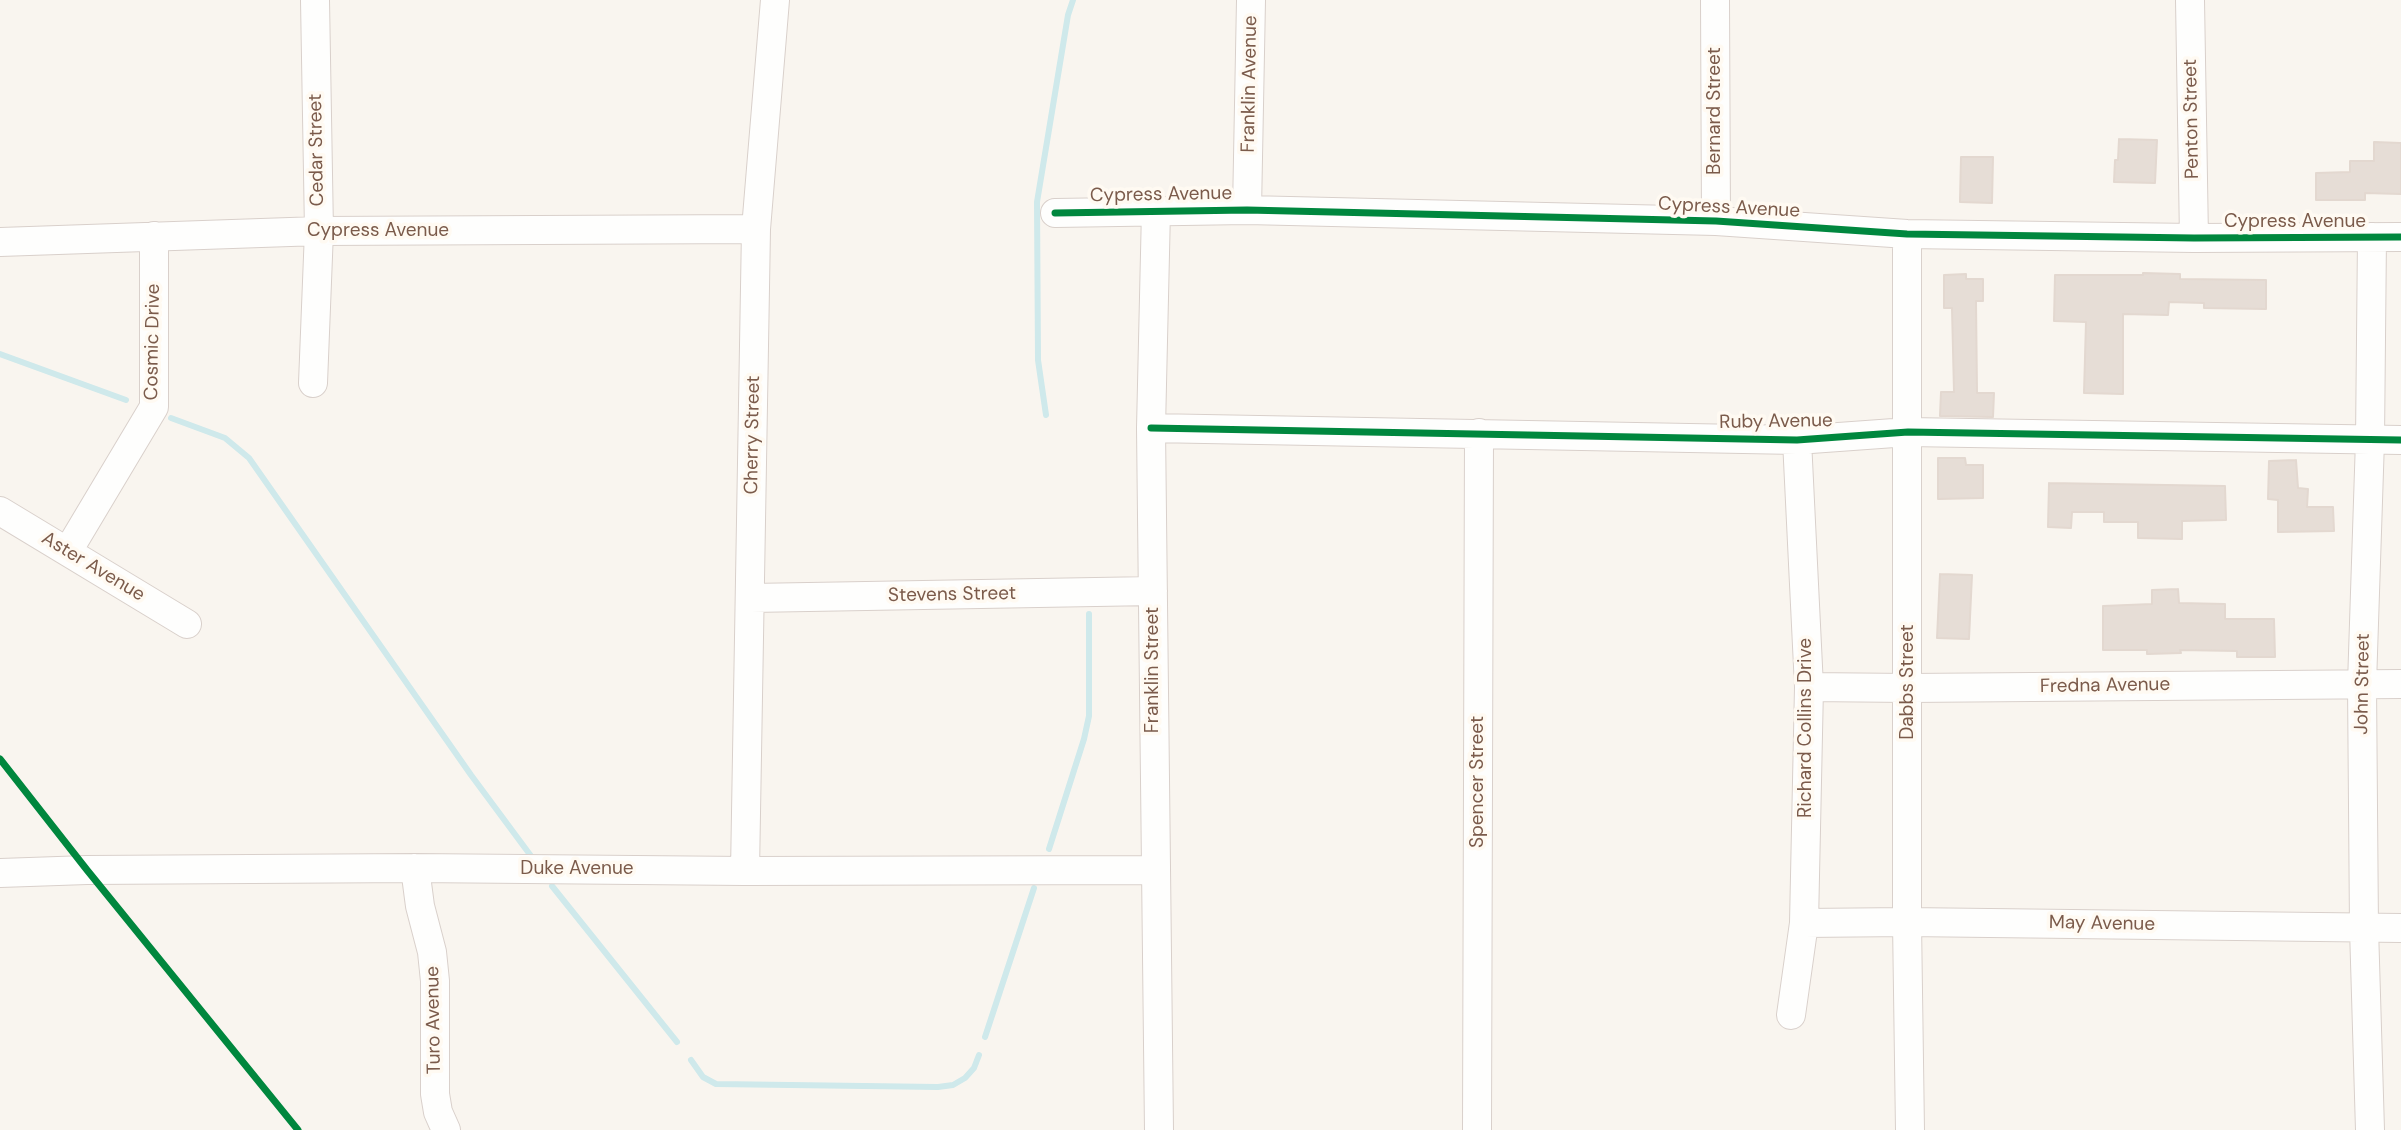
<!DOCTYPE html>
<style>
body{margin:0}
canvas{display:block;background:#f9f5ef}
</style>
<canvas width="2401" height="1130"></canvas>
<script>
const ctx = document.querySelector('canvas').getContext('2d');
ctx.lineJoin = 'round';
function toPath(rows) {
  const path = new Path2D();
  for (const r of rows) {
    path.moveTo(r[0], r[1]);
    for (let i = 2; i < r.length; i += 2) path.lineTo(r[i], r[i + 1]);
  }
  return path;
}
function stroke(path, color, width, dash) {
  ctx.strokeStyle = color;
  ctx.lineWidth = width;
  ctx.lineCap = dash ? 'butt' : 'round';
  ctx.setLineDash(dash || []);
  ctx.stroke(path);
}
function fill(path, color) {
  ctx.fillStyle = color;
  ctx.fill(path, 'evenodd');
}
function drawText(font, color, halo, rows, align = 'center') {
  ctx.font = font + ' "DM Sans",sans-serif';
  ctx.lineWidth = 7;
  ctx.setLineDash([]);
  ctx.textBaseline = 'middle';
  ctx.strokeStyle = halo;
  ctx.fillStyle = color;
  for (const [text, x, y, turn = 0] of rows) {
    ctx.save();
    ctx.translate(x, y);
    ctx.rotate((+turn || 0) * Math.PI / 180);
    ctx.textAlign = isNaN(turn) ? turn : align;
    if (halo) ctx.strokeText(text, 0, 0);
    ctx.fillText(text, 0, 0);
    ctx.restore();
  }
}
stroke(toPath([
 [0,354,126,400],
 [1046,415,1038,360,1037,202,1068,15,1073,0],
 [171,418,225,438,249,458,471,775,531,856],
 [1049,849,1084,739,1089,716,1089,614],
 [552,886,677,1042],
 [985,1037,1034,888],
 [691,1060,703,1077,716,1084,938,1087,953,1085,965,1078,974,1068,979,1055]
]), '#cfe9eb', 6);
const building = toPath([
 [2119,139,2157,140,2155,183,2114,182,2115,160,2118,160,2119,139],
 [2374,142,2401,143,2401,194,2365,193,2365,200,2316,200,2316,173,2350,172,2350,161,2374,161,2374,142],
 [1961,157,1993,157,1992,203,1960,202,1961,157],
 [2143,273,2180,274,2180,279,2266,280,2266,309,2204,308,2204,303,2169,302,2168,315,2123,314,2123,394,2084,393,2086,322,2054,321,2055,275,2143,275,2143,273],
 [1966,274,1966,279,1983,279,1983,301,1976,301,1977,393,1994,393,1993,417,1940,416,1941,392,1954,392,1952,308,1944,308,1944,275,1966,274],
 [1938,458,1965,458,1966,465,1983,465,1983,498,1938,499,1938,458],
 [2296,460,2298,488,2308,489,2307,507,2333,507,2334,531,2278,532,2278,500,2268,499,2269,461,2296,460],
 [2049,483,2225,486,2226,520,2182,521,2182,539,2138,538,2138,522,2104,522,2104,512,2072,512,2071,528,2048,527,2049,483],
 [1940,574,1972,575,1969,639,1937,638,1940,574],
 [2178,589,2179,603,2225,604,2225,619,2274,619,2275,657,2237,657,2237,651,2180,650,2181,653,2147,654,2147,650,2103,650,2103,606,2152,604,2152,590,2178,589]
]);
fill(building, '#e6ddd6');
stroke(building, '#e3d8d0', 2);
const minor = toPath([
 [1715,0,1716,221],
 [2190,0,2194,238],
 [1156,210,1151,428,1159,1130],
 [1247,210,1251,0],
 [1055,213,1247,210,1716,221,1907,234,2194,238,2401,237],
 [1907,234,1907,922,1910,1130],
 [0,242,319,231,756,229],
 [313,383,319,231,315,0],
 [1151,428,1797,440,1908,432,2401,440],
 [0,511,187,624],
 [68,551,154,407,154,236],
 [751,598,1153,591],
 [1809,687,1909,688,2401,684],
 [415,868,420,906,432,952,435,981,435,1094,438,1112,446,1130],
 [745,871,756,229,775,0],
 [0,873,87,870,415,868,745,871,1154,870],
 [1804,923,1907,922,2401,928],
 [1791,1015,1804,923,1809,687,1797,440],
 [1477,1130,1479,433],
 [2370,1130,2364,928,2362,684,2370,440,2372,237]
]);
stroke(minor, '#d9d0cb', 30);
stroke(minor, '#fefefd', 28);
stroke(toPath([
 [1055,213,1247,210,1716,221,1907,234,2194,238,2401,237],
 [1151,428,1797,440,1908,432,2401,440],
 [0,759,87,870,298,1130]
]), '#00873e', 7);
drawText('19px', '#7b5b4b', '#fffaf2', [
 ["Franklin Avenue",1250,84,-89],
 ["Bernard Street",1715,111,-90],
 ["Penton Street",2192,119,-91],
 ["Cedar Street",317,150,-91],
 ["Cypress Avenue",1161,195,-1],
 ["Cypress Avenue",1729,208,3],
 ["Cypress Avenue",2295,222],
 ["Cypress Avenue",378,231],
 ["Cosmic Drive",153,342,-89],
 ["Ruby Avenue",1776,422,-1],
 ["Cherry Street",753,435,-89],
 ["Aster Avenue",93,567,31],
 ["Stevens Street",952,595,-1],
 ["Franklin Street",1153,670,-90],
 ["Dabbs Street",1908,682,-90],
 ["John Street",2363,684,-89],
 ["Fredna Avenue",2105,686,-1],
 ["Richard Collins Drive",1806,728,-90],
 ["Spencer Street",1478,782,-90],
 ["Duke Avenue",577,869],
 ["May Avenue",2102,924,1],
 ["Turo Avenue",434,1020,-91]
]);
</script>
